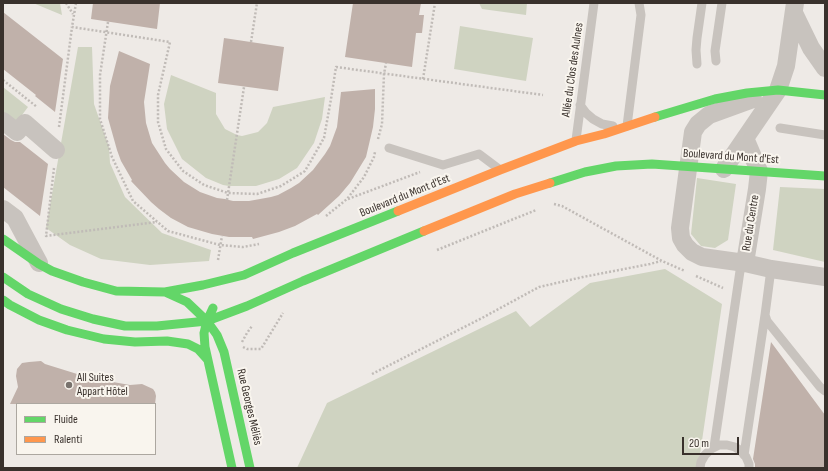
<!DOCTYPE html>
<meta charset="utf-8">
<style>
body{margin:0}
#map{position:relative;width:828px;height:471px;overflow:hidden;background:#eeeae6;font-family:"Sofia Sans Condensed",sans-serif}
canvas{display:block}
.frame{position:absolute;inset:0;border:4px solid #39312c;pointer-events:none}
.legend{position:absolute;left:16px;top:403px;width:140px;height:52px;box-sizing:border-box;background:#f9f5ee;border:1px solid #aca7a0;margin:0;padding:5px 7px;list-style:none;font-size:12px;color:#39312c}
.legend li{display:flex;align-items:center;gap:8px;height:20px}
.legend b{width:20px;border:1px solid #aca7a0}
.scale{position:absolute;left:682px;top:437px;width:57px;height:18px;box-sizing:border-box;border:2px solid #39312c;border-top:0;padding-left:5px;font-size:12px;line-height:14px;white-space:nowrap;color:#39312c;-webkit-text-stroke:3px #f9f5ee;paint-order:stroke}
</style>
<div id="map">
<canvas width="828" height="471"></canvas>
<div class="frame"></div>
<ul class="legend">
<li><b style="height:5px;background:#63d668"></b>Fluide</li>
<li><b style="height:5px;background:#ff974d"></b>Ralenti</li>
</ul>
<div class="scale">20 m</div>
</div>
<script>
const ctx = document.querySelector('canvas').getContext('2d');
ctx.lineJoin = 'round';
function fill(path, color) {
  ctx.fillStyle = color;
  ctx.fill(path, 'evenodd');
}
function toPath(rows) {
  const path = new Path2D();
  for (const r of rows) {
    path.moveTo(r[0], r[1]);
    for (let i = 2; i < r.length; i += 2) path.lineTo(r[i], r[i + 1]);
  }
  return path;
}
function stroke(path, color, width, dash) {
  ctx.strokeStyle = color;
  ctx.lineWidth = width;
  ctx.lineCap = dash ? 'butt' : 'round';
  ctx.setLineDash(dash || []);
  ctx.stroke(path);
}
function drawText(font, color, halo, rows, align = 'center') {
  ctx.font = font + ' "Sofia Sans Condensed",sans-serif';
  ctx.lineWidth = 4;
  ctx.setLineDash([]);
  ctx.textBaseline = 'middle';
  ctx.strokeStyle = halo;
  ctx.fillStyle = color;
  for (const [text, x, y, turn = 0] of rows) {
    ctx.save();
    ctx.translate(x, y);
    ctx.rotate((+turn || 0) * Math.PI / 180);
    ctx.textAlign = isNaN(turn) ? turn : align;
    if (halo) ctx.strokeText(text, 0, 0);
    ctx.fillText(text, 0, 0);
    ctx.restore();
  }
}
fill(toPath([
 [33,3,60,3,62,15],
 [479,3,527,3,526,15,482,9],
 [460,26,533,38,526,81,454,69],
 [78,47,92,47,94,104,109,147,110,163,125,197,162,233,211,250,209,261,150,265,101,259,70,245,46,228],
 [171,75,216,93,216,114,225,129,237,135,242,136,258,132,267,123,273,107,325,97,322,119,314,143,297,168,279,179,256,186,229,186,223,185,206,178,182,159,167,129,164,104],
 [3,87,28,107,16,123,3,113],
 [697,178,736,184,728,240,715,248,701,246,691,234],
 [780,187,825,189,825,262,773,250],
 [665,269,722,304,698,468,297,468,327,403,516,311,530,327,590,283]
]), '#cfd3c1');
fill(toPath([
 [93,3,160,3,157,29,91,19],
 [353,3,421,3,419,15,424,15,422,33,416,33,412,67,345,57],
 [3,12,63,59,55,112,35,96,36,95,3,69],
 [224,38,284,47,278,91,218,83],
 [119,51,150,64,144,102,146,123,152,143,165,163,170,169,184,182,200,192,217,198,225,199,233,201,249,201,271,197,278,195,291,188,299,183,313,170,325,154,330,146,337,127,341,92,375,89,375,109,373,127,366,157,350,183,339,196,318,215,317,214,295,226,279,232,253,239,252,237,229,237,212,234,188,227,171,218,159,209,151,202,131,181,132,180,121,161,117,150,108,118,110,86],
 [3,134,11,140,15,142,20,142,48,164,40,216,3,187],
 [771,342,825,415,825,468,755,468,755,464,753,459],
 [41,361,45,364,90,378,130,385,142,384,153,389,155,392,156,396,155,404,10,404,18,387,16,376,17,369,22,363,29,362]
]), '#c0b1aa');
stroke(toPath([
 [66,3,73,14],
 [76,3,72,27,170,42,158,95,158,122,166,149,183,171,204,185,228,193,257,194,281,186,305,171,324,138,331,99,336,67,543,95],
 [108,22,100,75,100,119,112,157,133,201,168,231,220,245,243,247,259,244],
 [251,42,257,3],
 [423,79,435,3],
 [3,80,37,107],
 [59,127,72,27],
 [378,139,382,124,384,74,386,63],
 [54,168,46,236,157,222],
 [348,199,420,172],
 [227,200,244,87],
 [554,204,562,206,662,261,685,271],
 [326,216,347,199,364,177,374,157,375,152],
 [437,250,536,210],
 [218,260,222,236],
 [696,276,723,288],
 [242,342,247,333,252,326],
 [243,347,247,349,261,349,283,313],
 [372,374,482,318,539,287,583,277,650,264,661,261]
]), '#c0bbb7', 2.5, [2, 2]);
stroke(toPath([
 [716,61,715,51,722,3],
 [697,64,696,50,697,38,702,3],
 [580,105,586,113,593,119,602,124,613,126],
 [627,126,641,15,639,3],
 [780,128,825,135],
 [576,140,594,3],
 [389,148,443,165,479,154,499,169],
 [771,269,765,315,767,321,820,387,825,391],
 [714,447,740,271,745,263],
 [744,455,765,315],
 [700,468,701,462,705,455,711,449,719,445,727,445,735,447,741,451,746,457,749,464,749,468]
]), '#c8c3be', 9);
stroke(toPath([
 [794,13,811,48,825,68],
 [3,121,17,132,25,123,56,150],
 [745,138,759,171,757,189,745,263,702,257,692,252,685,245,681,238,680,228,693,132,698,124,709,115,753,99],
 [724,169,778,90,786,66,795,3],
 [3,209,15,218,39,263],
 [745,263,771,269,825,277]
]), '#c8c3be', 18);
stroke(toPath([
 [655,117,715,99,747,93,778,90,825,95],
 [550,183,585,172,616,166,652,164,825,176],
 [3,239,39,264,52,271,83,282,116,291,165,292,203,285,244,275,293,253,398,211],
 [3,277,28,294,61,309,93,319,125,326,157,326,207,321,247,306,303,281,424,231],
 [165,292,187,302,207,321,217,335,224,352,250,468],
 [3,300,10,305,39,320,67,330,104,339,135,342,167,341,188,344,198,349,207,359],
 [213,308,207,321,204,333,205,347,232,468]
]), '#63d668', 9);
stroke(toPath([
 [398,211,500,170,576,141,604,134,655,117],
 [424,231,515,194,550,183]
]), '#ff974d', 9);
for (const [x, y, r, color] of [
 [69,385,4,"#78726d"]
]) {
  const dot = new Path2D();
  dot.arc(x, y, r, 0, 2 * Math.PI);
  ctx.fillStyle = color;
  ctx.fill(dot);
  stroke(dot, '#f9f5ee', 1.5);
}
drawText('12px', '#39312c', '#f9f5ee', [
 ["Allée du Clos des Aulnes",573,70,-82],
 ["Boulevard du Mont d'Est",731,157,4],
 ["Boulevard du Mont d'Est",405,196,-22],
 ["Rue du Centre",751,223,-81],
 ["Rue Georges Méliès",249,407,77]
]);
drawText('12px', '#39312c', '#f9f5ee', [
 ["All Suites",77,378],
 ["Appart Hôtel",77,392]
], 'left');
</script>
